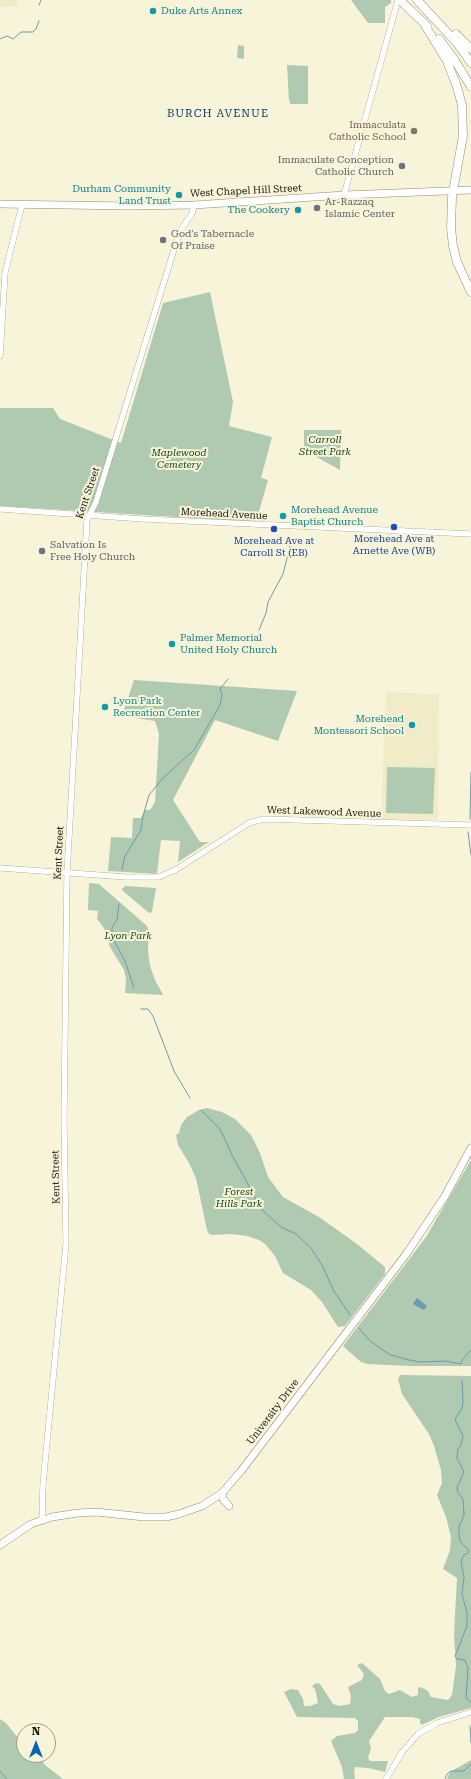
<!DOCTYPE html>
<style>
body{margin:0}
#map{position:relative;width:471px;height:1779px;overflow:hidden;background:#f8f4d9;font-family:"Roboto Serif",serif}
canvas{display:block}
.north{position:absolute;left:16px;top:1723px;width:40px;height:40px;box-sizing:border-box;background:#f8f4d9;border:1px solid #9f9c88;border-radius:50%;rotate:0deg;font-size:11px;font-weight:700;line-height:16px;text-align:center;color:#19170e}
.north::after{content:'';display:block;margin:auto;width:14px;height:18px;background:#0564b1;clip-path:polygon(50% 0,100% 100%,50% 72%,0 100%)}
</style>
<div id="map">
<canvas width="471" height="1779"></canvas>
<div class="north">N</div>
</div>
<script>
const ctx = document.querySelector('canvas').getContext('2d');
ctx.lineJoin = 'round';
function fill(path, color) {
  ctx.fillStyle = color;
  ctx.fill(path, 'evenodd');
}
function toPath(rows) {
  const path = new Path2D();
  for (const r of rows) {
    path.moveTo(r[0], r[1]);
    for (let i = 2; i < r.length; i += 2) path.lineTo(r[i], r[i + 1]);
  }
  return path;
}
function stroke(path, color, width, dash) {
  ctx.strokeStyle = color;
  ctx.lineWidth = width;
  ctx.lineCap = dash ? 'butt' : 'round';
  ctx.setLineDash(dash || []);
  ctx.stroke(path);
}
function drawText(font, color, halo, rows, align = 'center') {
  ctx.font = font + ' "Roboto Serif",serif';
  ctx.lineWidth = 4;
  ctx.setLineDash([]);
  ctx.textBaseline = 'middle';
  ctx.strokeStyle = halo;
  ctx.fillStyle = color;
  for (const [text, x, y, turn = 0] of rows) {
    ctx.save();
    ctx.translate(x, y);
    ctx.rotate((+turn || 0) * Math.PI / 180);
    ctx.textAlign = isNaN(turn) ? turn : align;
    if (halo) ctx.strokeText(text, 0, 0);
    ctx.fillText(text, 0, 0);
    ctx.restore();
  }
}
fill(toPath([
 [0,0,18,0,18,6,0,7],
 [386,692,439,694,438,820,381,819]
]), '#f1ebc8');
fill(toPath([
 [351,0,391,0,391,3,385,7,385,23,368,23],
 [238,45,244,46,244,59,237,58],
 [287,65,308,66,308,104,290,104,290,101,289,101],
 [210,292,233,402,229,426,272,437,261,478,268,480,256,522,0,506,0,408,53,408,60,419,121,443,163,303],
 [304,430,341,430,340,470,304,450],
 [134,680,297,691,278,741,215,720,173,800,200,842,209,842,178,862,180,841,161,840,157,874,108,871,111,837,132,838,133,818,141,818,145,810,150,810,155,802,159,734,155,721,122,716],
 [387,767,435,768,433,814,386,813],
 [89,883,99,884,147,926,149,931,148,951,150,966,155,980,163,995,125,993,126,980,124,970,110,947,104,928,97,919,98,911,88,910],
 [125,886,156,888,152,912,149,913,123,891,122,889],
 [207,1108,222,1112,235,1119,251,1135,260,1153,268,1177,283,1197,319,1217,357,1244,385,1267,385,1274,345,1326,338,1327,322,1302,311,1290,283,1273,275,1256,265,1244,259,1240,247,1236,231,1234,213,1235,209,1234,207,1230,196,1178,189,1163,178,1145,176,1135,179,1133,181,1125,187,1117,199,1110],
 [471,1160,471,1366,410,1366,367,1364,361,1362,343,1346,426,1237],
 [400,1375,471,1376,471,1708,439,1717,422,1725,420,1723,420,1719,412,1717,385,1717,369,1741,371,1748,368,1758,370,1761,388,1761,385,1772,368,1768,355,1767,354,1772,355,1779,344,1779,342,1767,331,1741,337,1736,355,1733,358,1730,358,1721,355,1718,297,1717,284,1692,291,1689,298,1690,303,1699,304,1706,310,1706,318,1703,315,1689,312,1686,316,1683,320,1684,333,1704,340,1706,350,1704,351,1696,348,1687,362,1680,364,1674,357,1665,362,1663,380,1679,385,1691,389,1694,400,1690,412,1697,418,1695,418,1688,421,1687,428,1691,431,1697,448,1700,452,1695,456,1666,454,1634,457,1578,443,1569,450,1550,451,1537,446,1517,437,1495,442,1483,441,1470,434,1446,429,1434,402,1394,398,1379],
 [0,1719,6,1723,22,1743,24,1747,24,1755,38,1755,45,1765,63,1779,0,1779],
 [471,1760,471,1779,447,1779,450,1772]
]), '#afcab0');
fill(toPath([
 [417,1298,427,1306,424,1310,413,1304]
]), '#6b9cae');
stroke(toPath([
 [39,5,41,0],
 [0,39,7,36,13,39,21,32,33,32,36,29,39,21],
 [259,630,266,613,268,602,283,574,291,542],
 [470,819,471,772],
 [468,832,471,855],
 [122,870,125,856,141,830,143,816,149,795,164,777,194,750,220,705,222,695,220,689,228,679],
 [119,904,117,920,112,927,112,937,125,961,134,988],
 [141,1009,148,1009,153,1016,174,1071,190,1098],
 [201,1110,219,1128,224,1137,232,1155,262,1210,281,1227,296,1234,311,1248,322,1265,334,1291,350,1315],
 [359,1328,369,1340,381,1349,391,1355,409,1360,420,1362,445,1361,461,1364,462,1360,471,1350],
 [462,1380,463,1401,462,1408,455,1419,457,1424,463,1436,461,1445,458,1449,457,1458,464,1472,457,1487,458,1493,463,1499,464,1515,459,1527,459,1535,460,1541,468,1550,468,1553,463,1556,461,1562,464,1577,462,1594,467,1613,467,1626,455,1656,457,1659,465,1660,468,1668,466,1698,471,1702],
 [470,1726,471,1743],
 [0,1771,7,1779],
 [445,1779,447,1774,451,1771,464,1771,471,1764]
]), '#6b9cae', 1);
const minor = toPath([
 [344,195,398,0],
 [0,356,5,273,22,205],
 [0,509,143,519,471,534],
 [0,868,126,877,159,877,177,869,249,823,263,819,471,825],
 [42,1520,43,1484,66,1244,64,1120,67,873,87,520,96,502,177,240,181,229,192,214,194,205],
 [386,1779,403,1751,418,1734,437,1723,471,1712]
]);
const major = toPath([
 [0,204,130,206,194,205,344,195,471,190],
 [222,1493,223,1499,229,1506],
 [0,1545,31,1524,52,1517,78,1513,96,1512,144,1517,166,1517,179,1514,202,1506,222,1493,241,1471,407,1253,445,1196,471,1148]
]);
const highway = toPath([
 [400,0,427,26],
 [417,0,457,43,471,63],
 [423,22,447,61,457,87,462,105,463,136,452,197,451,228,453,246,457,262,471,292],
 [456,34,471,49],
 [439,39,454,59,471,87]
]);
stroke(minor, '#908b73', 6);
stroke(major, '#908b73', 8);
stroke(highway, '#908b73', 9);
stroke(minor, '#fff', 5.5);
stroke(major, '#fff', 7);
stroke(highway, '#fff', 8);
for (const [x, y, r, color] of [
 [153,11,4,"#0f9aa8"],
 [414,131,4,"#8d6e63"],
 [402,166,4,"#6b7280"],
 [179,195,4,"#0f9aa8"],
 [317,208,4,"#6b7280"],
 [298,210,4,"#0f9aa8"],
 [163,240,4,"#6b7280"],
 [283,516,4,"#0f9aa8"],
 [394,527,4,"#1a4fb4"],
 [274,529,4,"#1a4fb4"],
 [42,551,4,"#6b7280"],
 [172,644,4,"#0f9aa8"],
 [105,707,4,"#0f9aa8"],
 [412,725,4,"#0f9aa8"]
]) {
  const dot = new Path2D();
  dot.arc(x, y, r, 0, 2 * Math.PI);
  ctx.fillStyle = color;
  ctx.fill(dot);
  stroke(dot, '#f8f4d9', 1.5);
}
drawText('10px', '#0d838f', '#f8f4d9', [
 ["Duke Arts Annex",161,11],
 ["Durham Community",171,189,"right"],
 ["Land Trust",171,201,"right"],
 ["The Cookery",290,210,"right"],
 ["Morehead Avenue",291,510],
 ["Baptist Church",291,522],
 ["Palmer Memorial",180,638],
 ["United Holy Church",180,650],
 ["Lyon Park",113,701],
 ["Recreation Center",113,713],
 ["Morehead",404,719,"right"],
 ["Montessori School",404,731,"right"]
], 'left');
drawText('10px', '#785e54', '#f8f4d9', [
 ["Immaculata",406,125],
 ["Catholic School",406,137]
], 'right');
drawText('10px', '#5b616d', '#f8f4d9', [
 ["Immaculate Conception",394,160,"right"],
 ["Catholic Church",394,172,"right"],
 ["Ar-Razzaq",325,202],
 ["Islamic Center",325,214],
 ["God's Tabernacle",171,234],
 ["Of Praise",171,246],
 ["Salvation Is",50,545],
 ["Free Holy Church",50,557]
], 'left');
drawText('10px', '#19170e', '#f8f4d9', [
 ["West Chapel Hill Street",246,191,-3],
 ["Kent Street",88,493,-71],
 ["Morehead Avenue",224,514,3],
 ["West Lakewood Avenue",324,812,2],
 ["Kent Street",59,853,-87],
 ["Kent Street",56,1177,-91],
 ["University Drive",273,1412,-53]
]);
drawText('italic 10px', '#124519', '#f8f4d9', [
 ["Carroll",325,440],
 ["Street Park",325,452],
 ["Maplewood",179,453],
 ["Cemetery",179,465],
 ["Lyon Park",128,936],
 ["Forest",239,1192],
 ["Hills Park",239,1204]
]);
drawText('10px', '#164399', '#f8f4d9', [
 ["Morehead Ave at",394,539],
 ["Arnette Ave (WB)",394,551],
 ["Morehead Ave at",274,541],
 ["Carroll St (EB)",274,553]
]);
ctx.letterSpacing = '1px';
drawText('11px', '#063e6f', '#f8f4d9', [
 ["BURCH AVENUE",218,114]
]);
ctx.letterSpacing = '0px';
</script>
